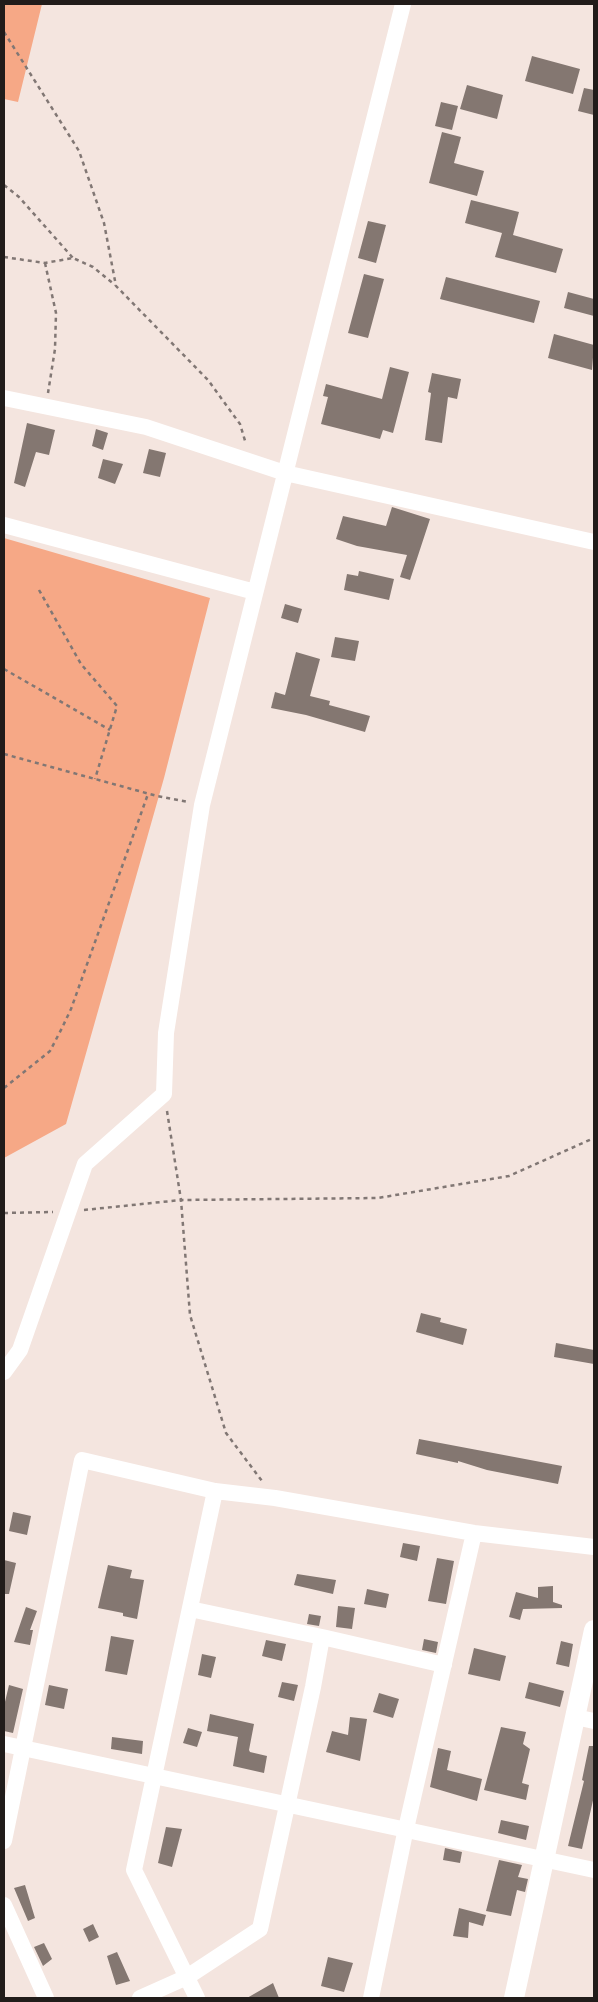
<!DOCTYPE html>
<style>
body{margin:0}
#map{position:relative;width:598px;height:2002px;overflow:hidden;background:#f4e5df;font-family:Poppins,sans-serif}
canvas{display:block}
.frame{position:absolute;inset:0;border:5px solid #211c1a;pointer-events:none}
</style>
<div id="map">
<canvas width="598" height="2002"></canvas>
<div class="frame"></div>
</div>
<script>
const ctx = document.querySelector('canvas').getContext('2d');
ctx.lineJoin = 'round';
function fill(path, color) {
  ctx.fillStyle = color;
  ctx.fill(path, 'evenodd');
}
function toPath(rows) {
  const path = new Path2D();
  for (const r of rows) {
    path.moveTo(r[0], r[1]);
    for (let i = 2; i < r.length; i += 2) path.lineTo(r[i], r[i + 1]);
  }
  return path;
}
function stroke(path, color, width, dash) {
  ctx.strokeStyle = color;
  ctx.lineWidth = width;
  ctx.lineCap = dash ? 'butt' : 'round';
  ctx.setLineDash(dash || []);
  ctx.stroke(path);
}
fill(toPath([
 [4,4,42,4,18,102,4,99],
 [4,538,210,598,164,778,66,1124,4,1158]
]), '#f6a886');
fill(toPath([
 [532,56,580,69,573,94,525,81],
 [467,85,503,95,497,119,460,109],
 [584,88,594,90,594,115,578,111],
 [441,102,458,106,452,130,435,126],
 [442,132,461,137,454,163,484,171,477,196,429,183],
 [471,200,519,212,513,235,563,249,556,273,495,257,502,233,465,223],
 [368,221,386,225,376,263,358,258],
 [364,274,384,279,368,338,348,333],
 [446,277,540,301,534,323,440,299],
 [568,292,594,299,594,316,564,308],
 [554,334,594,345,592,370,548,358],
 [390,367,409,372,393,433,383,430,380,439,321,424,328,397,323,396,326,384,382,399],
 [432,373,461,379,457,399,448,397,442,443,425,440,431,393,428,392],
 [27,423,55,430,49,455,36,452,25,487,14,483],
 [96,429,108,433,103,450,92,446],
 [149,449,166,453,160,477,143,473],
 [103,459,123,464,115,484,98,478],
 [392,507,430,519,410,580,400,577,407,555,357,546,336,539,343,516,386,526],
 [359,571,394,579,389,600,344,590,347,574,358,576],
 [285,604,302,609,298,623,281,618],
 [335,637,359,641,355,661,331,657],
 [296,652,320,659,310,696,330,701,329,705,370,716,365,732,306,715,271,708,275,692,285,695],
 [421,1313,441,1318,440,1322,467,1329,463,1345,416,1332],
 [556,1343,594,1350,594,1364,554,1357],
 [419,1439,562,1466,558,1484,487,1470,458,1461,458,1463,416,1454],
 [13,1512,31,1516,27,1535,9,1531],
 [403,1543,420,1546,417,1561,400,1557],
 [437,1558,454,1561,446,1604,428,1601],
 [4,1560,16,1563,9,1594,4,1594],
 [108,1565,132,1570,130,1578,144,1580,137,1619,123,1616,123,1613,98,1608],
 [297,1574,336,1580,333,1594,294,1585],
 [553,1586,553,1602,562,1605,562,1608,523,1609,520,1620,509,1617,516,1592,538,1598,538,1587],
 [367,1589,389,1594,386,1608,364,1604],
 [338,1606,355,1608,352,1629,336,1627],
 [26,1607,37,1611,30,1630,33,1630,30,1645,14,1642],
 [309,1614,321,1616,319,1626,307,1624],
 [111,1636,134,1640,127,1675,105,1671],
 [424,1639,438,1642,436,1653,422,1650],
 [266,1640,286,1644,282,1661,262,1656],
 [561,1641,573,1644,569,1667,556,1664],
 [474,1648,506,1656,500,1681,468,1674],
 [202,1654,216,1657,211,1678,198,1675],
 [282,1682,298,1685,294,1701,278,1697],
 [529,1682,564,1691,560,1707,525,1698],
 [9,1685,23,1689,13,1733,4,1731,4,1706],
 [49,1685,68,1689,64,1709,45,1705],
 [379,1693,399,1699,393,1718,373,1712],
 [210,1714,254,1724,249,1750,250,1752,267,1756,264,1773,233,1766,238,1737,207,1731],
 [350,1717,367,1719,360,1761,326,1752,332,1731,348,1735],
 [501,1727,526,1732,523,1744,530,1749,522,1783,529,1785,526,1800,484,1790],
 [188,1728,202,1732,197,1747,183,1743],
 [112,1737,143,1741,142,1754,111,1749],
 [589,1746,594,1746,594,1796,582,1849,568,1846,584,1781,582,1780],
 [438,1748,451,1751,447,1770,482,1779,477,1801,430,1787],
 [501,1820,529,1826,526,1840,498,1833],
 [166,1827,182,1829,172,1867,158,1863],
 [445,1848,462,1852,460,1863,443,1860],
 [499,1860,522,1865,518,1877,528,1879,525,1892,517,1890,511,1916,486,1911],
 [25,1885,35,1918,28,1921,14,1888],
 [459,1908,486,1915,483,1926,469,1922,468,1938,453,1936],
 [93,1924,99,1937,89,1942,83,1929],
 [44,1943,52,1959,43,1966,34,1947],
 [117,1952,130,1981,116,1985,107,1956],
 [328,1957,353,1963,344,1992,321,1986],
 [273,1983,279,1998,247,1998]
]), '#847771');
stroke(toPath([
 [4,32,79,151,104,223,116,286,208,380,240,424,246,444],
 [4,185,19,197,73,258],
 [4,257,45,263,73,258,93,267,115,285],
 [45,263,56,313,55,349,48,393],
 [39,590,81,664,117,706,95,779],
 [4,669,110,730],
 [4,754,157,796,188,802],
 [4,1088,50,1051,62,1028,71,1009,148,794],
 [167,1111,181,1200,190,1315,226,1433,262,1481],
 [84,1210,181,1200,378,1198,509,1176,594,1138],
 [4,1213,53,1212]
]), '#817774', 2.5, [4, 4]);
stroke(toPath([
 [4,398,146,427,285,473,594,542],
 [4,525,255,592],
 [4,1372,20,1350,85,1164,164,1094,166,1033,202,805,403,4],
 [190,1609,322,1637],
 [575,1717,594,1721],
 [4,1744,594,1870],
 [4,1841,82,1460,215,1491,275,1498,474,1533,594,1547],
 [4,1905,46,1998],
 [140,1998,187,1977,260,1929,313,1687,322,1637,444,1665],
 [197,1998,134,1870,215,1491],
 [371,1998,405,1833,474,1533]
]), '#fff', 16);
stroke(toPath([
 [514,1998,594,1630]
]), '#fff', 20);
</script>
